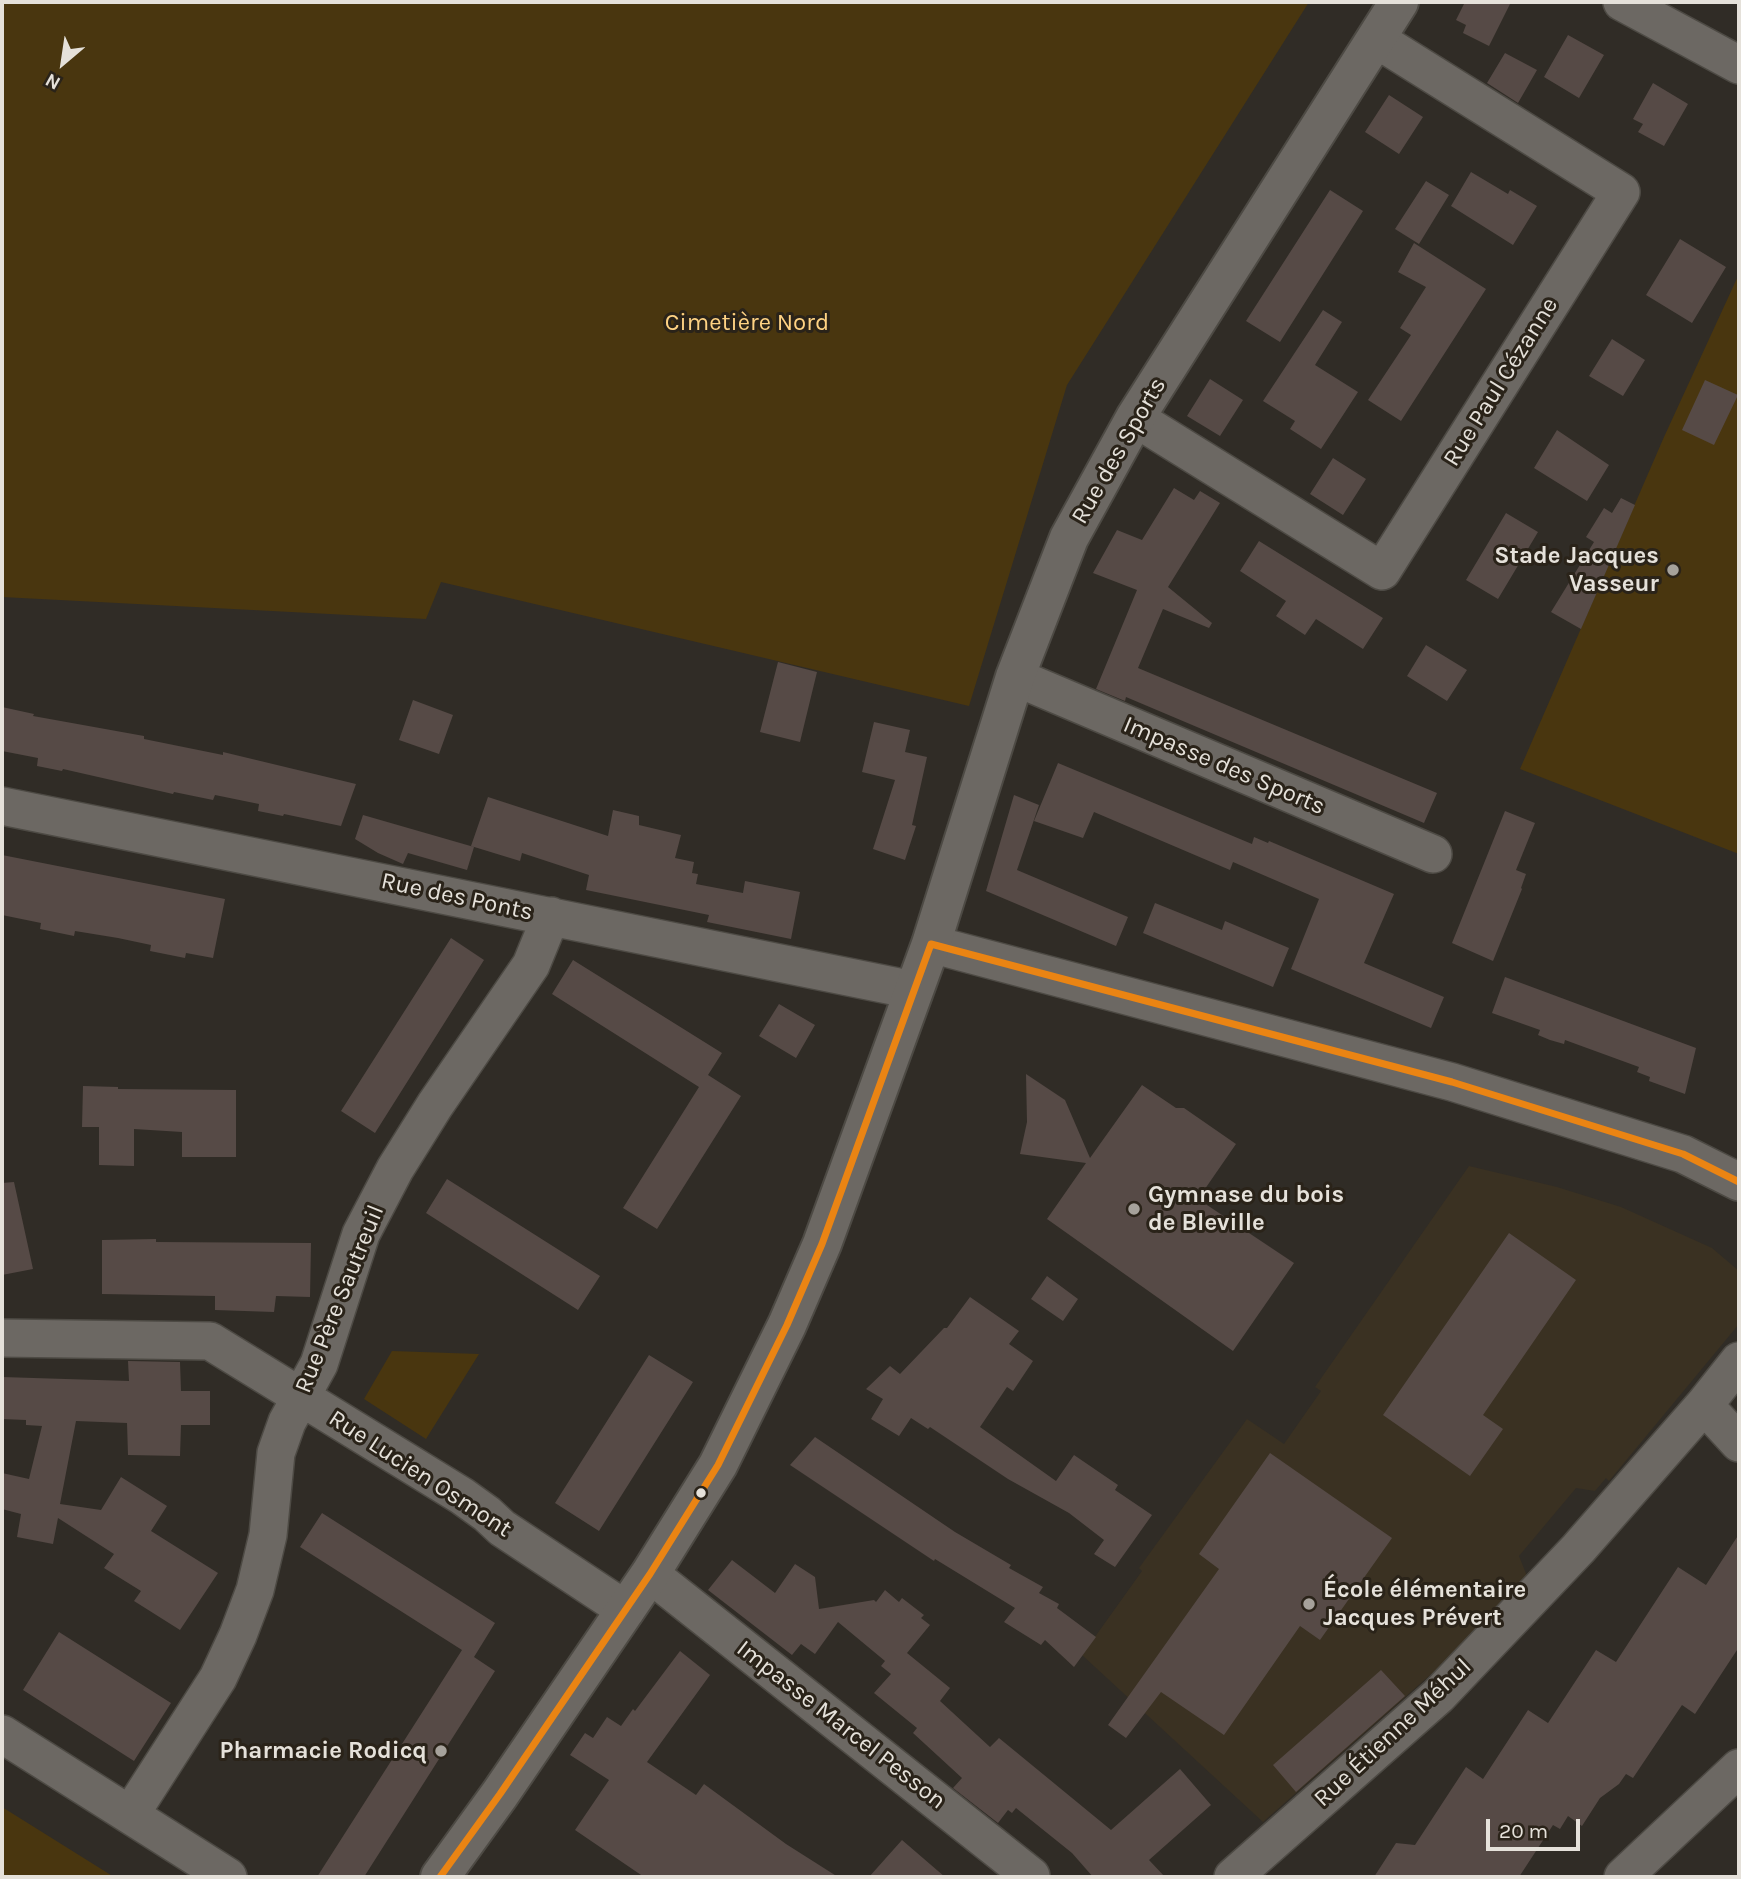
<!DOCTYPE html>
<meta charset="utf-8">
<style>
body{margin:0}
#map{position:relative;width:1741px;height:1879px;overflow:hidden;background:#302c26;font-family:Karla,sans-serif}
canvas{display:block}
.frame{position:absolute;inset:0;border:4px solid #e5e1da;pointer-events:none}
.north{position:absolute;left:28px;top:28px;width:70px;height:70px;-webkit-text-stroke:5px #2a2319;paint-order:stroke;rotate:209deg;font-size:19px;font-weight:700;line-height:28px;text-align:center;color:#e5e1da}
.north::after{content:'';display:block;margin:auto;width:24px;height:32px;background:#e5e1da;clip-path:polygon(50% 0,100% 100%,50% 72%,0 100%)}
.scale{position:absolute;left:1486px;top:1819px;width:94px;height:32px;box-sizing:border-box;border:4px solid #e5e1da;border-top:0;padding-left:9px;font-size:21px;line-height:24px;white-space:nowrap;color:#e5e1da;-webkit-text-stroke:5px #2a2319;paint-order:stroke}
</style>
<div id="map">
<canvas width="1741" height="1879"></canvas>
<div class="frame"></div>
<div class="north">N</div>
<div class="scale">20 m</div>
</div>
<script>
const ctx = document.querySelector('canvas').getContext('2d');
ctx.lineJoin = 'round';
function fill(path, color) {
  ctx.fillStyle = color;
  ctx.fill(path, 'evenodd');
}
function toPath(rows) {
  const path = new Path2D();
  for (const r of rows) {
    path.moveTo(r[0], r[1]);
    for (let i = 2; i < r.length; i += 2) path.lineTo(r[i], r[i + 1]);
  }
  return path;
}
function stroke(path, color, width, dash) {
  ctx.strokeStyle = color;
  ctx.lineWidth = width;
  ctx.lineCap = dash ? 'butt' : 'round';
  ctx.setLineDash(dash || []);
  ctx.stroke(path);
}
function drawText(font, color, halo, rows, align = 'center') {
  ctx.font = font + ' Karla,sans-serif';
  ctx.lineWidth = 6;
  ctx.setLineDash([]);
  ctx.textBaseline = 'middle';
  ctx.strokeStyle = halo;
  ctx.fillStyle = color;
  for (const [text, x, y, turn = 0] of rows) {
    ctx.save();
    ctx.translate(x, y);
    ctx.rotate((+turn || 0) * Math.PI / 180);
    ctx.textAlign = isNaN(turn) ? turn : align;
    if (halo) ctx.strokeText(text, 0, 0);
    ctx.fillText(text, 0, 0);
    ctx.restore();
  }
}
fill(toPath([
 [1469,1166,1557,1187,1621,1207,1712,1248,1739,1271,1739,1324,1609,1481,1606,1478,1595,1491,1576,1488,1519,1556,1527,1576,1437,1669,1263,1822,1082,1655,1142,1571,1139,1568,1247,1419,1284,1444,1321,1391,1315,1387]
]), '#3a3122');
fill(toPath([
 [2,2,1309,2,1067,385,969,706,441,582,426,619,2,597],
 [1739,274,1739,854,1520,769,1664,437],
 [392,1351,479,1354,426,1439,364,1399],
 [2,1807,114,1877,2,1877]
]), '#49360f');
fill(toPath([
 [1465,2,1511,2,1489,46,1463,33,1466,25,1456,20],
 [1568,35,1604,55,1579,98,1544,77],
 [1505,53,1537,70,1518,103,1487,83],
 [1653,83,1688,104,1664,146,1638,132,1643,124,1633,119],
 [1389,95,1423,117,1399,154,1365,132],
 [1471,172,1508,194,1510,190,1537,206,1513,245,1451,206],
 [1426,181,1449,195,1419,244,1395,229],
 [1330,190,1363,211,1280,342,1246,321],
 [1680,239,1726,267,1692,323,1646,295],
 [1414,243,1486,289,1401,421,1368,400,1411,335,1400,328,1426,287,1398,272],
 [1323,310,1342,322,1315,365,1358,392,1321,449,1290,429,1295,421,1263,401],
 [1612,339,1645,360,1623,396,1589,376],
 [1210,379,1243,400,1220,436,1187,416],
 [1705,380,1738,395,1714,445,1682,430],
 [1557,430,1609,465,1587,501,1534,468],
 [1333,458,1366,479,1343,515,1310,494],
 [1174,488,1194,500,1200,491,1220,503,1168,587,1212,623,1209,628,1163,609,1138,668,1437,793,1424,823,1126,697,1125,701,1096,689,1137,590,1093,573,1117,530,1142,540],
 [1621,498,1635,505,1581,629,1551,612,1594,542,1586,537,1604,508,1612,513],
 [1506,513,1538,532,1498,599,1466,580],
 [1259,541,1383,618,1363,649,1316,619,1305,635,1276,616,1286,601,1240,571],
 [1426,645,1467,670,1447,701,1407,676],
 [778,662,817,672,800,742,760,732],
 [413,700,453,715,439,754,399,740],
 [2,707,34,714,33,716,144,736,144,739,223,755,223,752,356,784,341,826,284,814,283,816,258,811,259,804,215,795,213,800,174,792,173,794,63,769,62,771,37,766,38,758,2,751],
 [874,722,910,730,905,752,927,757,912,825,916,826,905,860,873,849,895,780,862,772],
 [1058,763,1252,844,1254,837,1268,843,1269,841,1394,894,1364,963,1444,997,1431,1028,1291,969,1319,899,1233,862,1230,870,1094,812,1083,838,1034,821],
 [1014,795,1039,805,1017,870,1128,917,1116,946,986,891],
 [488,797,608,836,613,810,639,816,639,825,681,835,675,858,694,862,692,873,698,874,696,884,743,893,745,881,800,892,791,939,707,922,709,915,586,890,589,875,522,853,520,861,471,846],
 [1505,811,1535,823,1516,870,1526,874,1521,888,1522,889,1493,961,1452,943],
 [363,815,474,847,467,870,408,853,403,864,378,853,355,839],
 [2,855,225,899,213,958,186,953,185,958,150,951,151,945,118,938,75,931,74,936,40,929,41,923,2,915],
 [1155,903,1222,930,1225,921,1289,948,1273,987,1143,933],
 [451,938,484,960,375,1133,341,1111],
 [573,960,722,1053,708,1075,741,1096,657,1229,623,1208,699,1087,552,994],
 [1505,977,1696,1048,1685,1094,1649,1081,1650,1077,1637,1072,1639,1067,1565,1040,1564,1044,1550,1040,1538,1035,1540,1030,1492,1013],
 [779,1004,815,1025,796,1058,759,1036],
 [1026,1074,1065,1100,1090,1158,1142,1085,1176,1108,1184,1108,1236,1144,1198,1199,1294,1263,1233,1351,1047,1219,1086,1163,1020,1154,1027,1122],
 [83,1086,118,1087,118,1089,236,1090,236,1157,182,1157,182,1132,134,1129,134,1166,99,1165,99,1127,82,1127],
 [447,1179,600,1276,578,1310,426,1213],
 [14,1182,33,1269,2,1275,2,1183],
 [1509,1233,1576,1280,1483,1415,1503,1429,1470,1476,1383,1415],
 [156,1239,156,1242,311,1243,310,1297,276,1296,274,1312,215,1310,215,1296,102,1294,102,1240],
 [1047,1276,1078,1299,1063,1321,1031,1299],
 [970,1297,1019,1331,1009,1344,1033,1361,1013,1391,1007,1387,980,1427,1056,1481,1074,1455,1118,1485,1115,1490,1152,1515,1115,1567,1094,1554,1104,1540,1069,1513,1008,1479,930,1427,928,1429,911,1418,899,1436,871,1419,883,1399,866,1389,890,1366,900,1374,944,1328,947,1328],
 [649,1355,693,1382,599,1531,555,1503],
 [128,1361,180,1362,181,1391,210,1391,210,1425,181,1425,180,1456,128,1455,127,1423,76,1421,60,1504,101,1510,121,1477,167,1506,151,1531,218,1573,180,1630,134,1601,141,1591,104,1568,114,1554,58,1518,53,1544,17,1537,21,1514,2,1509,2,1473,29,1479,42,1426,26,1425,26,1420,2,1419,2,1377,129,1381],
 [815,1437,955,1532,1011,1565,1009,1568,1043,1587,1039,1593,1059,1604,1057,1608,1096,1637,1074,1667,1045,1640,1041,1645,1004,1622,1015,1608,935,1559,934,1561,790,1465],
 [1270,1453,1392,1538,1320,1640,1300,1626,1224,1735,1161,1692,1126,1738,1108,1725,1219,1569,1199,1554],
 [322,1513,495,1623,474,1657,495,1671,364,1877,317,1877,462,1650,300,1547],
 [1739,1534,1739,1647,1695,1714,1682,1705,1633,1778,1626,1774,1619,1784,1600,1798,1582,1826,1568,1816,1560,1829,1553,1825,1519,1877,1374,1877,1396,1843,1415,1845,1466,1767,1483,1779,1528,1710,1548,1723,1596,1650,1616,1662,1678,1567,1706,1585],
 [732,1560,775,1593,795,1564,815,1577,819,1609,874,1600,876,1602,885,1590,899,1602,902,1598,924,1615,921,1618,930,1625,907,1653,950,1688,940,1701,990,1747,999,1738,1111,1830,1180,1769,1211,1805,1149,1860,1165,1877,1093,1877,1072,1853,1016,1808,1012,1813,1008,1810,998,1823,953,1788,962,1778,913,1733,917,1728,874,1693,891,1674,881,1666,885,1661,838,1622,815,1654,801,1644,792,1655,708,1590],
 [59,1632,171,1703,134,1761,23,1690],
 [680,1651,710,1675,647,1762,696,1795,704,1784,786,1844,838,1877,644,1877,575,1830,609,1780,570,1755,585,1733,593,1738,607,1717,621,1726,633,1709,635,1711],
 [1381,1670,1405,1696,1296,1792,1273,1765],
 [902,1840,945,1877,869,1877]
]), '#564a46');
const minor = toPath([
 [1622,2,1739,65],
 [1135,418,1382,571,1621,192,1376,39],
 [1015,677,1433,854],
 [2,806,913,990],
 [931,944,1452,1082,1683,1154,1739,1182],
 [2,1338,210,1341,462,1496,487,1514,502,1528,626,1610],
 [1704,1405,1739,1443],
 [650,1574,1031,1876],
 [2,1734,228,1877],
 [130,1815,218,1678,238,1635,255,1590,268,1535,276,1453,287,1422,319,1364,361,1234,395,1169,435,1105,531,965,551,916],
 [1233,1877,1438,1696,1578,1549,1704,1405,1739,1361],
 [1623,1877,1739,1768]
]);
const tertiary = toPath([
 [440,1877,500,1794,650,1574,718,1465,787,1325,822,1244,931,944,1015,677,1069,538,1135,418,1399,2]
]);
stroke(minor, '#4d4a44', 40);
stroke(tertiary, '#4d4a44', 42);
stroke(minor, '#6c6863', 37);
stroke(tertiary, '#6c6863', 38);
stroke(toPath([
 [931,944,1452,1082,1683,1154,1739,1182],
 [440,1877,500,1794,650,1574,718,1465,787,1325,822,1244,931,944]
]), '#ea8413', 7);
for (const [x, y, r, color] of [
 [1673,570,7,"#a6a29b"],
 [1134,1209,7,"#a6a29b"],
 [701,1493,6,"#e5e1da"],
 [1309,1604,7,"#a6a29b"],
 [441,1751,7,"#a6a29b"]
]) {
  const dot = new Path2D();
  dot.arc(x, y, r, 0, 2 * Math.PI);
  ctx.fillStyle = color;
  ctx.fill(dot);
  stroke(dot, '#2a2319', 2.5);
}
drawText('24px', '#fed283', '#2a2319', [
 ["Cimetière Nord",747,323]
]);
drawText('24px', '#e5e1da', '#2a2319', [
 ["Rue Paul Cézanne",1501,382,-58],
 ["Rue des Sports",1119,451,-60],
 ["Impasse des Sports",1224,766,23],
 ["Rue des Ponts",457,897,12],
 ["Rue Père Sautreuil",340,1299,-68],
 ["Rue Lucien Osmont",420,1474,33],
 ["Impasse Marcel Pesson",841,1725,38],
 ["Rue Étienne Méhul",1393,1733,-43]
]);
drawText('bold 24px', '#e5e1da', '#2a2319', [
 ["Stade Jacques",1659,556],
 ["Vasseur",1659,584],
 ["Gymnase du bois",1148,1195,"left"],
 ["de Bleville",1148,1223,"left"],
 ["École élémentaire",1323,1590,"left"],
 ["Jacques Prévert",1323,1618,"left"],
 ["Pharmacie Rodicq",427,1751]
], 'right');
</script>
